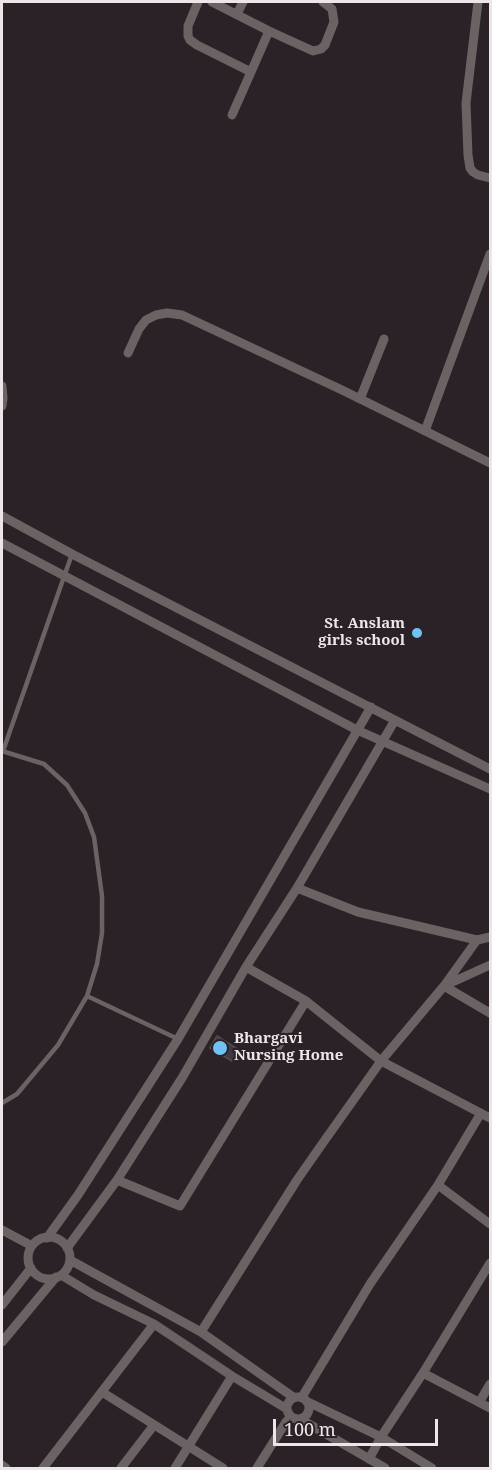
<!DOCTYPE html>
<style>
body{margin:0}
#map{position:relative;width:492px;height:1470px;overflow:hidden;background:#2b2227;font-family:"Noto Serif",serif}
canvas{display:block}
.frame{position:absolute;inset:0;border:3px solid #ece6e9;pointer-events:none}
.scale{position:absolute;left:273px;top:1419px;width:165px;height:27px;box-sizing:border-box;border:3px solid #ece6e9;border-top:0;padding-left:8px;font-size:18px;line-height:21px;white-space:nowrap;color:#ece6e9;-webkit-text-stroke:4px #2b2227;paint-order:stroke}
</style>
<div id="map">
<canvas width="492" height="1470"></canvas>
<div class="frame"></div>
<div class="scale">100 m</div>
</div>
<script>
const ctx = document.querySelector('canvas').getContext('2d');
ctx.lineJoin = 'round';
function fill(path, color) {
  ctx.fillStyle = color;
  ctx.fill(path, 'evenodd');
}
function toPath(rows) {
  const path = new Path2D();
  for (const r of rows) {
    if (r.length === 3) {
      path.moveTo(r[0] + r[2], r[1]);
      path.arc(r[0], r[1], r[2], 0, 2 * Math.PI);
      continue;
    }
    path.moveTo(r[0], r[1]);
    for (let i = 2; i < r.length; i += 2) path.lineTo(r[i], r[i + 1]);
  }
  return path;
}
function stroke(path, color, width, dash) {
  ctx.strokeStyle = color;
  ctx.lineWidth = width;
  ctx.lineCap = dash ? 'butt' : 'round';
  ctx.setLineDash(dash || []);
  ctx.stroke(path);
}
function drawText(font, color, halo, rows, align = 'center') {
  ctx.font = font + ' "Noto Serif",serif';
  ctx.lineWidth = 4.5;
  ctx.setLineDash([]);
  ctx.textBaseline = 'middle';
  ctx.strokeStyle = halo;
  ctx.fillStyle = color;
  for (const [text, x, y, turn = 0] of rows) {
    ctx.save();
    ctx.translate(x, y);
    ctx.rotate((+turn || 0) * Math.PI / 180);
    ctx.textAlign = isNaN(turn) ? turn : align;
    if (halo) ctx.strokeText(text, 0, 0);
    ctx.fillText(text, 0, 0);
    ctx.restore();
  }
}
const building = toPath([
 [217,1036,239,1050,232,1061,210,1048,217,1036]
]);
fill(building, '#403840');
stroke(building, '#524b53', 1.5);
stroke(toPath([
 [2,751,44,764,67,785,85,813,94,837,102,896,102,933,97,964,87,996,58,1045,17,1094,2,1103],
 [3,751,72,554],
 [87,996,178,1039]
]), '#696364', 4.5);
stroke(toPath([
 [198,2,188,26,188,36,190,40,197,45,251,72,232,115],
 [212,2,269,31,313,51,321,49,325,45,334,22,332,9,323,2],
 [478,2,466,103,468,155,470,168,473,172,478,175,490,178],
 [237,14,243,2],
 [251,72,269,31],
 [128,353,139,329,146,320,156,315,167,313,182,315,342,390,490,463],
 [2,386,3,398,2,406],
 [360,399,384,339],
 [425,431,490,254],
 [2,516,72,554,490,769],
 [2,543,357,730,490,789],
 [297,888,358,912,477,940,490,937],
 [246,967,306,1001,381,1061,490,1118],
 [446,985,490,965],
 [444,986,490,1013],
 [117,1180,180,1206,306,1001],
 [438,1185,490,1224],
 [2,1230,32,1246],
 [49,1258,21],
 [47,1238,78,1195,178,1039,371,707],
 [67,1248,117,1180,182,1078,246,967,297,888,395,720],
 [70,1260,201,1332,293,1397],
 [61,1275,94,1295,154,1324,232,1376,287,1409],
 [2,1305,31,1268],
 [201,1332,297,1180,320,1147,381,1061,444,986,477,940],
 [2,1342,56,1277],
 [423,1373,490,1408],
 [102,1392,223,1468],
 [298,1408,11],
 [302,1397,370,1284,438,1185,481,1113],
 [480,1401,490,1384],
 [308,1402,381,1437,432,1468],
 [300,1419,385,1468],
 [369,1459,381,1437,423,1373,490,1263],
 [2,1465,6,1468],
 [43,1468,154,1324],
 [121,1468,154,1425],
 [175,1468,232,1376],
 [257,1468,286,1422,291,1417]
]), '#696364', 9);
for (const [x, y, r, color] of [
 [417,633,6,"#71c1f5"],
 [220,1048,8,"#71c1f5"]
]) {
  const dot = new Path2D();
  dot.arc(x, y, r, 0, 2 * Math.PI);
  ctx.fillStyle = color;
  ctx.fill(dot);
  stroke(dot, '#2b2227', 2);
}
drawText('bold 15px', '#ece6e9', '#2b2227', [
 ["St. Anslam",405,624],
 ["girls school",405,641],
 ["Bhargavi",234,1039,"left"],
 ["Nursing Home",234,1056,"left"]
], 'right');
</script>
